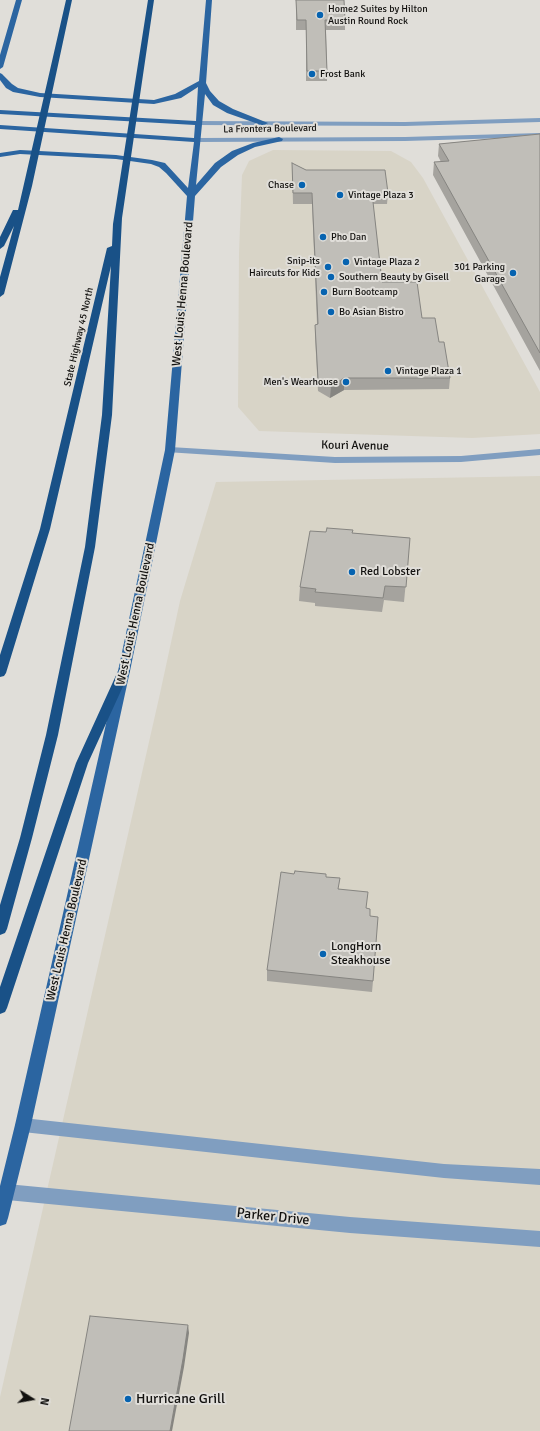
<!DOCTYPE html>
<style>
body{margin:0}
#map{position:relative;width:540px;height:1431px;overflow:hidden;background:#e0ded9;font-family:Signika,sans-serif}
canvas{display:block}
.north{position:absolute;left:12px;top:1379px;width:40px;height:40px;-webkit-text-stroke:3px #e0ded9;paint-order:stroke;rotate:101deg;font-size:11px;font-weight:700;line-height:16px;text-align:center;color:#12110f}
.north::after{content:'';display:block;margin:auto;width:14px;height:18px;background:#12110f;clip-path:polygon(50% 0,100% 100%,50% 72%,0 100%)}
</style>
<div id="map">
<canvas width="540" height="1431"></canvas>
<div class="north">N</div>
</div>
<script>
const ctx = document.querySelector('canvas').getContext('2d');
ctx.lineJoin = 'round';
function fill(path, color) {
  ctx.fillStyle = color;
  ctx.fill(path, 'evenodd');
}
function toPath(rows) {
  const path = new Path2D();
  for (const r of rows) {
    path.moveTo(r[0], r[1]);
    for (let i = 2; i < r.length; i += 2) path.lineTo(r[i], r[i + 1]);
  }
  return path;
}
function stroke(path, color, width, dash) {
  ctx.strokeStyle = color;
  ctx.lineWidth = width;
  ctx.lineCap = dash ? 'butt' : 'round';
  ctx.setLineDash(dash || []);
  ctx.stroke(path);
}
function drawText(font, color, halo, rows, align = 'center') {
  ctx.font = font + ' Signika,sans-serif';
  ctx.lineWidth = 4;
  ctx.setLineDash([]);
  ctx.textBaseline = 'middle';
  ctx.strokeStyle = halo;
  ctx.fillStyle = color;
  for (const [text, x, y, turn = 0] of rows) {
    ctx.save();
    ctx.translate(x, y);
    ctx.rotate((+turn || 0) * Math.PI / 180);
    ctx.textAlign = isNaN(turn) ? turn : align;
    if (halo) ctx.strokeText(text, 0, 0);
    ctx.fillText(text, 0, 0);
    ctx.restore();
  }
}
fill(toPath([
 [273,150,391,151,411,162,423,178,540,392,540,434,472,438,259,431,238,407,239,253,242,175,249,161],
 [540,476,540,1431,0,1431,0,1397,159,698,180,601,216,482]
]), '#d8d4c7');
fill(toPath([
 [540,118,540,122,405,126,198,125,194,123,198,121,405,122,540,118],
 [540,133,540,137,405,141,197,142,193,140,197,138,405,137,540,133],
 [170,447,335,457,461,456,540,449,540,455,461,462,335,463,166,452,165,450,170,447],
 [23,1118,444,1164,540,1169,540,1185,444,1178,23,1132,18,1130,15,1125,18,1120,23,1118],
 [7,1184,350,1217,540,1231,540,1247,350,1233,7,1200,1,1197,0,1194,1,1187,7,1184]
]), '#809ec0');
fill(toPath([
 [16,0,22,0,3,67,0,69,0,55,16,0],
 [206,0,212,0,206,83,210,91,219,101,233,109,268,123,264,125,261,125,227,113,213,105,205,94,196,185,215,163,232,151,253,143,279,137,283,139,282,141,255,147,238,155,221,167,195,196,175,450,130,671,31,1125,8,1218,6,1224,0,1226,0,1186,15,1125,118,671,165,450,187,196,166,173,159,167,151,164,116,159,20,154,0,157,0,153,20,150,116,155,152,160,165,163,188,188,194,142,0,129,0,125,194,138,195,125,0,114,0,110,196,121,198,87,181,98,154,104,40,97,13,92,6,88,0,80,0,73,2,74,12,84,18,88,40,93,154,100,175,94,199,81,206,0]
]), '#2b65a1');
fill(toPath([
 [66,0,72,0,32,186,4,294,0,297,0,277,14,226,4,246,0,249,0,237,12,212,13,210,18,210,66,0],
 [148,0,154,0,122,218,112,415,95,547,58,735,32,838,7,929,5,933,0,935,0,905,20,838,46,735,85,547,102,415,111,266,50,529,6,673,4,676,0,677,0,655,40,529,107,248,112,246,113,224,148,0],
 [124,667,128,668,130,671,88,763,7,1008,5,1012,0,1014,0,987,76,763,118,671,120,668,124,667]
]), '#195187');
fill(toPath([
 [296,0,344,0,345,20,345,30,326,30,327,71,327,81,306,81,306,30,296,30],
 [540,134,540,371,433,175,434,162,441,162,438,156,439,144],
 [292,163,306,170,388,193,387,204,373,204,382,282,422,318,439,342,450,378,449,389,344,390,330,398,318,391,315,336,315,325,317,324,312,204,293,204],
 [326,532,353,533,410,538,404,602,384,600,382,612,315,606,315,603,299,601,300,587],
 [294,874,326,877,339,889,366,908,370,916,373,981,372,992,267,981,267,970]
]), '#a5a39e');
fill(toPath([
 [344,378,344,390,330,398,331,387],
 [188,1325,189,1333,184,1367,172,1431,170,1431]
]), '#868581');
const building = toPath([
 [296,0,344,0,345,20,325,20,327,71,307,71,306,20,297,20,296,0],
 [540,134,540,353,434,162,449,161,439,144,540,134],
 [292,163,306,170,385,170,388,193,372,193,382,282,417,282,422,318,435,318,439,342,444,342,450,378,344,378,331,387,318,379,315,325,318,324,312,193,293,193,292,163],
 [327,528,353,530,352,533,410,538,406,587,385,586,383,598,315,592,316,589,300,587,310,531,326,532,327,528],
 [295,871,326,874,326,877,340,878,338,889,368,892,366,908,370,909,370,916,378,917,373,981,267,970,281,872,294,874,295,871],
 [90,1316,188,1325,183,1359,170,1431,69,1431,90,1316]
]);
fill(building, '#c0beb8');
stroke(building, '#868581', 1);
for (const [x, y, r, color] of [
 [320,15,4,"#0663b0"],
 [312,74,4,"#0663b0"],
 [302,185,4,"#0663b0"],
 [340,195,4,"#0663b0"],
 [323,237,4,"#0663b0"],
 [346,262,4,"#0663b0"],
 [328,267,4,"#0663b0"],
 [513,273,4,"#0663b0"],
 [331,277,4,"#0663b0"],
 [324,292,4,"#0663b0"],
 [331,312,4,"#0663b0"],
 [388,371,4,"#0663b0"],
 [346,382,4,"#0663b0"],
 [352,572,4,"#0663b0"],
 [323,954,4,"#0663b0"],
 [128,1399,4,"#0663b0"]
]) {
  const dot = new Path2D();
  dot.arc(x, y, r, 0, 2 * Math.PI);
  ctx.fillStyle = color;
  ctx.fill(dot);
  stroke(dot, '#e0ded9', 1.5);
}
drawText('10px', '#12110f', '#e0ded9', [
 ["Home2 Suites by Hilton",328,9],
 ["Austin Round Rock",328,21],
 ["Frost Bank",320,74],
 ["Chase",294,185,"right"],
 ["Vintage Plaza 3",348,195],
 ["Pho Dan",331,237],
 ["Snip-its",320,261,"right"],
 ["Haircuts for Kids",320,273,"right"],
 ["Vintage Plaza 2",354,262],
 ["301 Parking",505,267,"right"],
 ["Garage",505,279,"right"],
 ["Southern Beauty by Gisell",339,277],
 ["Burn Bootcamp",332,292],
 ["Bo Asian Bistro",339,312],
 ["Vintage Plaza 1",396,371],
 ["Men's Wearhouse",338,382,"right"]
], 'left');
drawText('10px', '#12110f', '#e0ded9', [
 ["La Frontera Boulevard",270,129,-1],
 ["State Highway 45 North",79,337,-77]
]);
drawText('12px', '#12110f', '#e0ded9', [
 ["West Louis Henna Boulevard",183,294,-85],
 ["Kouri Avenue",355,446,1],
 ["West Louis Henna Boulevard",136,614,-78],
 ["West Louis Henna Boulevard",67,930,-77]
]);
drawText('12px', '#12110f', '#e0ded9', [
 ["Red Lobster",360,572],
 ["LongHorn",331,947],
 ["Steakhouse",331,961]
], 'left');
drawText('14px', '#12110f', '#e0ded9', [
 ["Parker Drive",273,1217,6]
]);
drawText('14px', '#12110f', '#e0ded9', [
 ["Hurricane Grill",136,1399]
], 'left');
</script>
